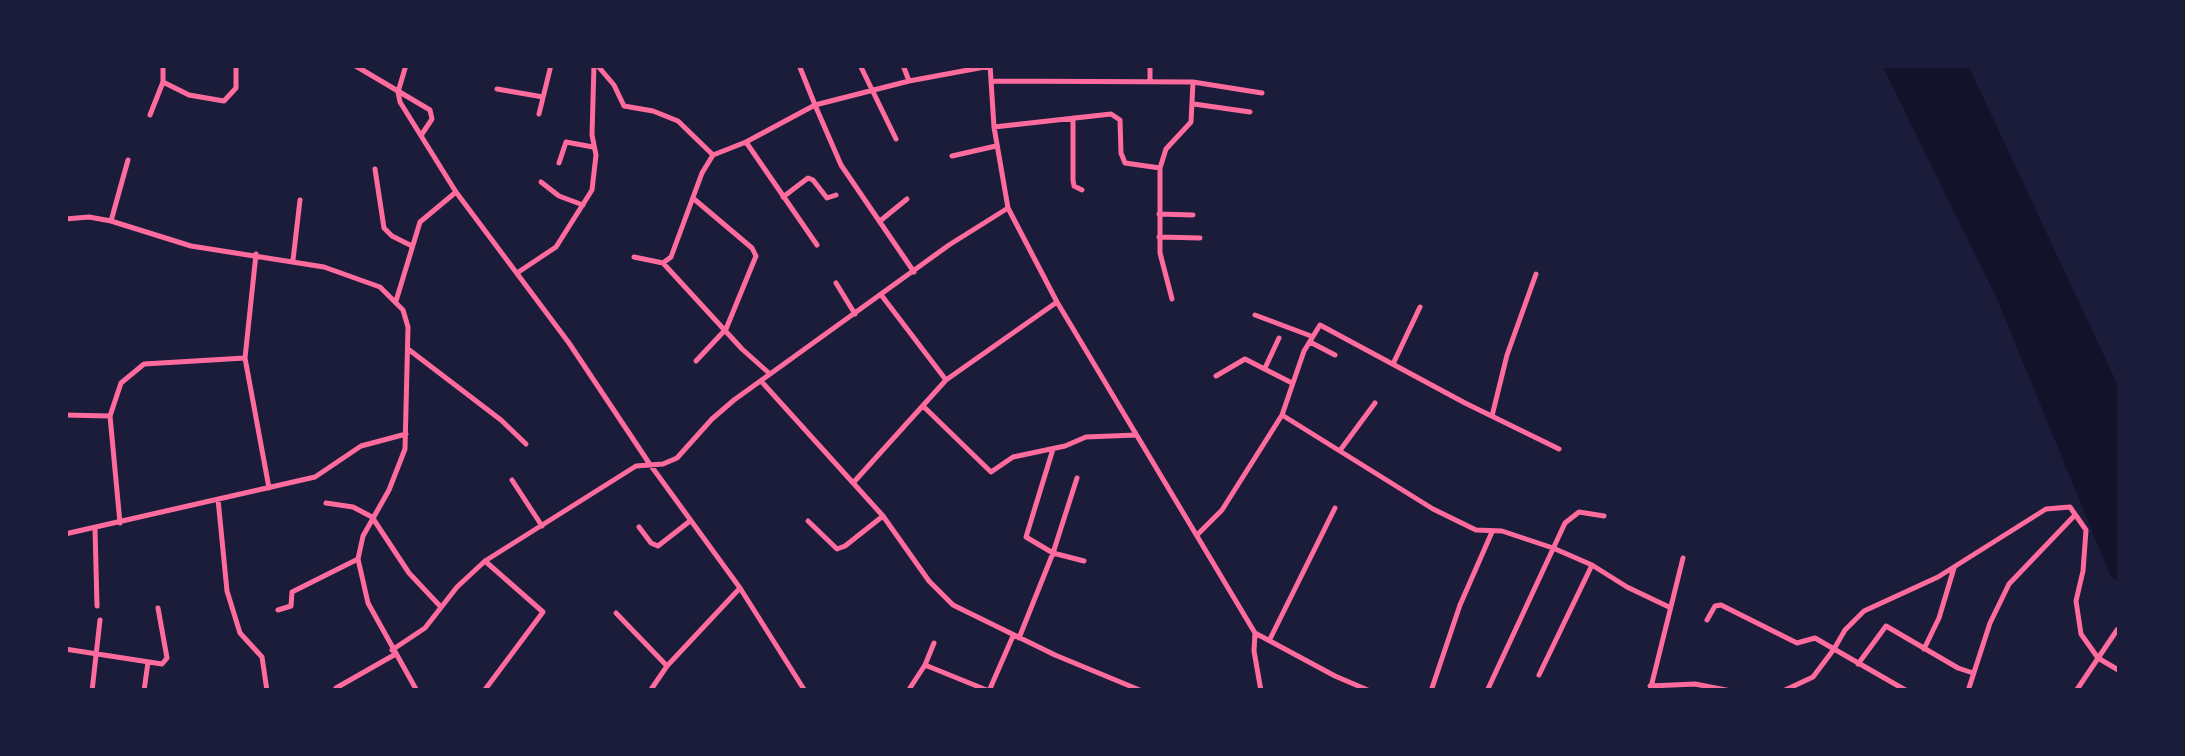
<!DOCTYPE html>
<style>
body{margin:0}
#map{position:relative;width:2185px;height:756px;overflow:hidden;background:#1b1b3a;font-family:Merriweather,serif}
canvas{display:block}
.frame{position:absolute;inset:0;border:68px solid #1b1b3a;pointer-events:none}
</style>
<div id="map">
<canvas width="2185" height="756"></canvas>
<div class="frame"></div>
</div>
<script>
const ctx = document.querySelector('canvas').getContext('2d');
ctx.lineJoin = 'round';
function fill(path, color) {
  ctx.fillStyle = color;
  ctx.fill(path, 'evenodd');
}
function toPath(rows) {
  const path = new Path2D();
  for (const r of rows) {
    path.moveTo(r[0], r[1]);
    for (let i = 2; i < r.length; i += 2) path.lineTo(r[i], r[i + 1]);
  }
  return path;
}
function stroke(path, color, width, dash) {
  ctx.strokeStyle = color;
  ctx.lineWidth = width;
  ctx.lineCap = dash ? 'butt' : 'round';
  ctx.setLineDash(dash || []);
  ctx.stroke(path);
}
fill(toPath([
 [1882,65,1968,65,2120,390,2120,583,2111,577,1997,299]
]), '#12122b');
stroke(toPath([
 [354,65,430,110,432,119,422,134],
 [406,65,398,92,400,102,456,192,569,343,649,463,740,588,805,691],
 [597,65,614,85,624,106,653,111,678,121,713,155],
 [860,65,896,139],
 [903,65,909,81],
 [990,65,994,127,1008,208,1057,302,1255,633,1335,676,1370,691],
 [1150,80,1150,65],
 [991,81,1193,82,1262,93],
 [163,82,189,95,224,101,236,88,236,65],
 [497,89,543,97],
 [1194,104,1250,112],
 [539,114,551,65],
 [150,115,163,82,163,65],
 [1073,118,1073,180,1074,186,1082,190],
 [994,127,1111,114,1120,120,1121,153,1125,163,1160,168],
 [746,142,817,245],
 [952,156,996,146],
 [559,163,566,142,593,147],
 [375,169,384,228,392,236,412,246],
 [541,182,559,196,583,205],
 [783,197,808,178,813,180,827,198,836,195],
 [694,199,752,248,756,256,726,329,696,361],
 [1159,214,1193,215],
 [65,219,89,217,111,221,191,246,324,267,380,287,403,310,408,327,405,449,389,490,363,536,358,559,368,603,417,691],
 [111,221,128,160],
 [880,221,907,199],
 [1159,237,1200,238],
 [256,254,245,358,269,488],
 [634,257,663,263,671,257,702,173,713,155,746,142,815,105,799,65],
 [293,260,300,200],
 [663,263,742,349,770,374],
 [914,272,841,165,815,105,909,81,990,66],
 [517,273,556,247,592,190,596,155,592,135,594,65],
 [836,283,855,314],
 [882,296,946,380],
 [1172,299,1160,253,1160,168,1166,149,1191,122,1193,82],
 [396,301,420,222,456,192],
 [1255,315,1311,336],
 [1310,342,1335,355],
 [408,349,501,420,526,444],
 [1393,364,1420,307],
 [1265,368,1279,338],
 [1216,376,1245,359,1292,383],
 [761,381,883,516,929,581,953,605,1055,655,1142,691],
 [923,406,991,472,1013,457,1065,446,1086,437,1136,435],
 [65,415,110,416],
 [1282,415,1433,509,1476,530,1502,531,1553,548,1592,565,1627,587,1669,607],
 [1492,416,1507,355,1536,274],
 [1053,449,1026,537,1053,553,1084,561],
 [1341,449,1375,403],
 [512,480,542,526],
 [853,483,946,380,1057,302],
 [218,499,227,591,240,633,262,657,267,691],
 [326,503,353,507,372,517,409,573,440,606],
 [808,521,837,549,845,546,883,516],
 [120,523,110,416,121,383,144,364,245,358],
 [639,527,651,543,658,546,690,521],
 [95,528,97,606],
 [65,534,315,477,361,446,406,434],
 [1197,535,1222,510,1282,415,1304,351,1320,325,1465,403,1559,449],
 [278,610,291,606,292,592,358,559],
 [616,613,667,666],
 [1707,620,1715,606,1721,605,1797,643,1815,638,1834,649,1845,630,1864,611,1938,577,2046,509,2070,507,2086,530,2083,571,2076,601,2081,634,2098,658,2120,671],
 [1255,633,1254,651,1261,691],
 [1019,638,1053,553,1077,478],
 [1270,639,1335,508],
 [65,649,162,664,167,658,158,608],
 [1924,649,1939,618,1954,568],
 [392,650,425,628,457,587,485,561,636,466,663,464,677,458,712,419,734,400,949,245,1008,208],
 [1858,664,1886,626,1958,668,1973,673],
 [925,665,934,643],
 [1539,675,1592,565],
 [1650,686,1695,684,1731,691],
 [336,688,394,655],
 [92,691,100,620],
 [144,691,148,662],
 [484,691,543,612,485,561],
 [650,691,667,666,740,588],
 [908,691,925,665,989,691,1013,636],
 [1431,691,1460,605,1492,532],
 [1487,691,1565,523,1579,512,1604,516],
 [1650,691,1683,558],
 [1783,691,1813,677,1834,649,1907,691],
 [1968,691,1990,623,2009,584,2075,515],
 [2076,691,2117,630]
]), '#ff6b9d', 5);
</script>
